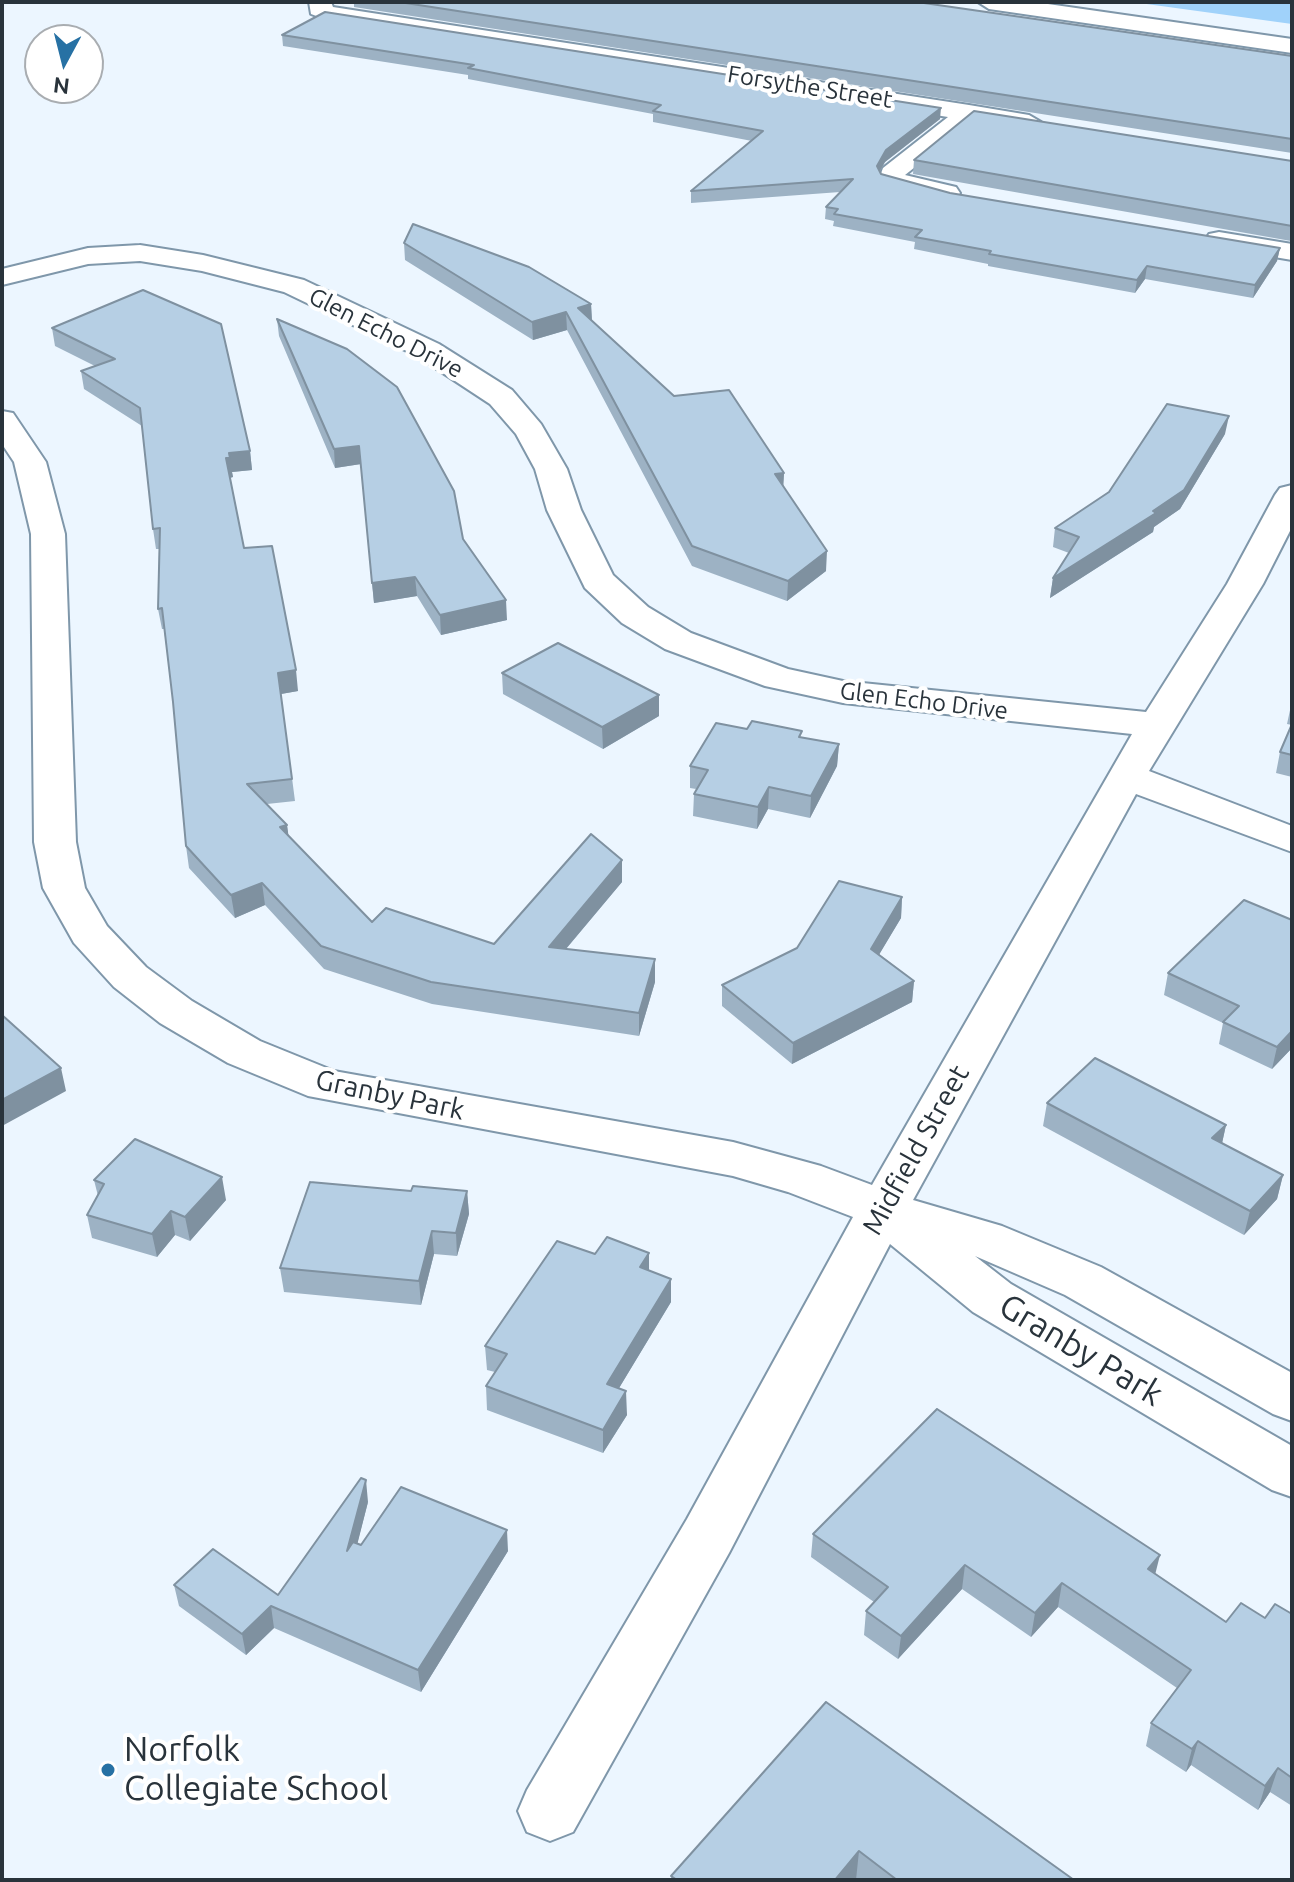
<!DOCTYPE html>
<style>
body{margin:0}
#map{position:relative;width:1294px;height:1882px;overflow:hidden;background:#ecf6ff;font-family:Ubuntu,sans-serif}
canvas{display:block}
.frame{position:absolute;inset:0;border:4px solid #29333b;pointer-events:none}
.north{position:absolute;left:24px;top:24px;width:80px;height:80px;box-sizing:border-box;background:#fff;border:2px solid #a9adb1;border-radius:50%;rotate:187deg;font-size:22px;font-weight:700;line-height:32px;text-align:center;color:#29333b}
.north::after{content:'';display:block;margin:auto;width:28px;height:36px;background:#2771a4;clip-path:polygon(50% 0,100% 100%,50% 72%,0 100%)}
</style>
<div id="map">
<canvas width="1294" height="1882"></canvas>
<div class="frame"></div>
<div class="north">N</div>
</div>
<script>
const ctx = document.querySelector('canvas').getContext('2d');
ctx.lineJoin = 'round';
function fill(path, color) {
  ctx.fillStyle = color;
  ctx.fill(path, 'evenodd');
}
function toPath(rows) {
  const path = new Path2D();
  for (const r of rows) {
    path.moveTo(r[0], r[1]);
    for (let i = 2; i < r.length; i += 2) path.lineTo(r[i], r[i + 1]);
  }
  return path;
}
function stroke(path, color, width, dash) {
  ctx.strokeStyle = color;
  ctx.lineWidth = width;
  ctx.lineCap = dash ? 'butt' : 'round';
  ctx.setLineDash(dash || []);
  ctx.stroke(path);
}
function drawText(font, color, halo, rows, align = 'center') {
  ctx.font = font + ' Ubuntu,sans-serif';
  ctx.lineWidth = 8;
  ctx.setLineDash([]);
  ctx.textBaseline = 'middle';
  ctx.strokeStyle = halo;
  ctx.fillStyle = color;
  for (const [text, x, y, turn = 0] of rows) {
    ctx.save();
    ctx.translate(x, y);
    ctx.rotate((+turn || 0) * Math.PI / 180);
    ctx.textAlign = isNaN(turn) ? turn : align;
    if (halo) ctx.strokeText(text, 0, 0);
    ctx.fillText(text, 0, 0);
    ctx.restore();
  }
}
fill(toPath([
 [1132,2,1292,2,1292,24]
]), '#a0d2fa');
const street = toPath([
 [309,2,331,2,333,7,969,105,1029,115,1041,122,1029,129,973,121,905,175,956,187,960,193,956,199,947,201,892,190,879,179,883,168,948,117,327,20,311,14,309,2],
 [1219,232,1292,244,1292,260,1209,246,1205,240,1209,234,1219,232],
 [140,245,203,255,304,280,439,344,512,390,541,424,567,469,581,510,613,575,648,607,691,633,788,669,843,681,1146,712,1227,584,1275,495,1280,488,1292,485,1292,527,1263,584,1149,771,1292,826,1292,852,1136,794,913,1200,1002,1226,1101,1267,1292,1373,1292,1421,1273,1414,1065,1295,975,1256,1011,1284,1292,1446,1292,1497,1272,1490,973,1312,890,1244,729,1553,573,1832,550,1841,527,1832,518,1811,527,1790,687,1519,853,1217,788,1192,733,1176,308,1096,228,1063,160,1023,114,987,74,943,43,888,34,842,31,534,14,462,2,444,2,411,13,413,46,462,65,534,76,842,85,888,107,926,146,967,192,1001,260,1041,334,1071,733,1142,821,1166,872,1185,1132,734,843,703,765,686,665,649,622,623,585,588,547,510,535,469,516,434,490,404,417,356,284,292,202,271,140,261,88,264,2,285,2,269,88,248,140,245]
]);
const secondary = toPath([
 [978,2,1034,2,1292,39,1292,53,989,9,978,2]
]);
stroke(street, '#7f97aa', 4);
stroke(secondary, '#7f97aa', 4);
fill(street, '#fff');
fill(secondary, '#fff');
fill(toPath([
 [354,2,917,2,1292,56,1292,153,354,7],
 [282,35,940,119,885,162,880,171,881,174,950,193,1280,248,1277,261,1253,298,1145,279,1135,293,988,266,988,264,914,249,915,242,833,226,834,221,825,219,826,207,840,192,691,203,691,191,752,141,653,122,653,114,468,79,468,75,283,46],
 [914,160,1292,161,1292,239,1291,241,913,174],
 [404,243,591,304,592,321,674,396,784,473,783,486,826,571,787,601,692,566,567,330,533,340,405,260],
 [143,290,250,451,252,470,232,472,233,477,230,478,244,548,298,691,281,694,295,801,267,804,287,825,288,835,372,922,494,944,622,860,622,882,566,949,655,982,639,1036,432,1004,324,969,265,905,235,918,189,868,186,846,173,702,164,629,162,629,158,609,159,549,156,549,153,529,142,426,84,389,81,371,95,366,55,346,52,328],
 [277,319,463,539,507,620,441,635,417,596,374,603,361,464,335,468,279,336],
 [1225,434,1180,509,1154,527,1153,532,1050,598,1053,578,1069,553,1053,547,1055,528],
 [502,673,659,716,603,749,503,694],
 [1292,701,1292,777,1276,773,1280,752,1292,725,1287,724],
 [747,729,839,744,837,766,810,818,768,809,757,829,693,816,694,794,696,789,690,788,690,766],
 [902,897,901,918,879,954,914,981,912,1002,792,1064,722,1006,722,985],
 [1292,920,1292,1048,1272,1069,1219,1044,1223,1023,1164,995,1168,973],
 [1047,1103,1226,1125,1222,1143,1283,1175,1277,1199,1244,1235,1043,1126],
 [94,1180,226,1200,190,1241,175,1235,157,1257,92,1238,87,1215,98,1196],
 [411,1191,467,1191,469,1214,457,1256,434,1254,421,1305,284,1292,280,1268],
 [595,1254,649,1271,671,1302,619,1388,627,1415,603,1453,487,1410,486,1386,495,1372,487,1370,485,1346],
 [368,1502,357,1544,361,1545,508,1551,421,1692,274,1628,246,1655,179,1606,174,1585,278,1595],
 [813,1534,1155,1574,1226,1622,1292,1614,1292,1806,1270,1792,1258,1810,1191,1765,1186,1772,1146,1746,1151,1723,1177,1688,1058,1607,1031,1637,962,1589,898,1659,864,1635,866,1611,874,1602,811,1557],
 [826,1702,1074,1880,671,1880,671,1876]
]), '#9db2c4');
fill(toPath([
 [941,108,940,119,885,162,876,178,877,166,886,150],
 [1280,248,1277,261,1253,298,1255,285],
 [1147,266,1145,279,1135,293,1137,280],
 [591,304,592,322,578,308],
 [566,312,567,330,533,340,532,322],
 [1229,416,1225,434,1180,509,1154,527,1153,532,1050,598,1053,578,1153,511],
 [359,446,361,464,335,468,334,449],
 [250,451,252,470,232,472,233,477,229,478,226,458,229,453],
 [784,473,783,492,775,474],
 [827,551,826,571,787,601,788,581],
 [415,577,417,596,374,603,372,583],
 [506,600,507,620,441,635,440,615],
 [296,670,298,691,281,694,278,673],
 [659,695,659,716,603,749,602,727],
 [839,744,837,766,810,818,811,796],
 [769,787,768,809,757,829,758,807],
 [287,825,290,846,280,827],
 [622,860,622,882,549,969,549,947],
 [262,883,265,905,235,918,231,895],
 [902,897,901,918,870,970,871,949],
 [655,959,655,982,639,1036,639,1013],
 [914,981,912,1002,792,1064,793,1043],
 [1292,1031,1292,1048,1272,1069,1277,1047],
 [61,1068,66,1091,2,1126,2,1100],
 [1226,1125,1221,1148,1212,1138],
 [1283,1175,1277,1199,1244,1235,1250,1211],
 [222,1177,226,1200,190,1241,185,1217],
 [467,1191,469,1214,457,1256,456,1233],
 [171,1211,175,1235,157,1257,152,1234],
 [432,1231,434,1254,421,1305,419,1281],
 [649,1253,649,1276,640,1267],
 [671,1279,671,1302,607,1408,607,1384],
 [626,1391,627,1415,603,1453,603,1430],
 [366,1480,368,1502,350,1573,347,1551],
 [507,1530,508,1551,421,1692,418,1670],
 [1160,1555,1154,1579,1148,1569],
 [965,1565,962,1589,898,1659,901,1636],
 [1062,1583,1058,1607,1031,1637,1035,1613],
 [271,1606,274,1628,246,1655,242,1634],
 [1198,1741,1191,1765,1186,1772,1192,1749],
 [1278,1768,1270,1792,1258,1810,1265,1786],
 [859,1851,856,1880,835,1880]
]), '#7f91a0');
const building = toPath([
 [399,2,917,2,1292,56,1292,139,399,2],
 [325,12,941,108,886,150,877,166,881,174,950,193,1280,248,1255,285,1147,266,1137,280,989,254,991,251,915,237,922,230,834,214,838,209,826,207,853,179,691,191,763,131,653,111,661,105,468,68,474,65,282,35,325,12],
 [974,111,1292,161,1292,226,914,160,974,111],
 [413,224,529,267,591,304,578,308,674,396,729,390,784,473,775,474,827,551,788,581,692,546,566,312,532,322,404,243,413,224],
 [143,290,221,324,250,451,229,453,230,458,226,458,244,548,272,546,296,670,278,673,292,779,247,784,287,825,280,827,372,922,386,908,494,944,591,834,622,860,549,947,655,959,639,1013,431,982,321,946,262,883,231,895,186,846,173,702,162,608,158,609,160,528,153,529,140,408,81,371,115,359,52,328,143,290],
 [277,319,347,349,397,387,454,491,463,539,506,600,440,615,415,577,372,583,359,446,334,449,277,319],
 [1167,404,1229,416,1184,490,1153,511,1156,513,1053,578,1079,537,1055,528,1109,492,1167,404],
 [558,643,659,695,602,727,502,673,558,643],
 [752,721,802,731,799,737,839,744,811,796,769,787,758,807,694,794,708,770,690,766,716,723,747,729,752,721],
 [1292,724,1292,755,1280,752,1292,724],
 [839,881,902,897,871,949,914,981,793,1043,722,985,797,948,839,881],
 [1244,900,1292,920,1292,1031,1277,1047,1223,1022,1239,1006,1168,973,1244,900],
 [2,1015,61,1068,2,1100,2,1015],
 [1095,1058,1226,1125,1212,1138,1283,1175,1250,1211,1047,1103,1095,1058],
 [135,1139,222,1177,185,1217,171,1211,152,1234,87,1215,104,1184,94,1180,135,1139],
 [310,1182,411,1191,413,1186,467,1191,456,1233,432,1231,419,1281,280,1268,310,1182],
 [607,1237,649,1253,640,1267,671,1279,607,1384,626,1391,603,1430,486,1386,507,1354,485,1346,557,1241,595,1254,607,1237],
 [937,1409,1160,1555,1148,1569,1226,1622,1241,1603,1265,1618,1275,1604,1292,1614,1292,1778,1278,1768,1265,1786,1198,1741,1192,1749,1151,1723,1191,1670,1062,1583,1035,1613,965,1565,901,1636,866,1611,888,1587,813,1534,937,1409],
 [361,1478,366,1480,347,1551,353,1542,361,1545,401,1487,507,1530,418,1670,271,1606,242,1634,174,1585,213,1549,278,1595,361,1478],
 [826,1702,1074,1880,897,1880,859,1851,835,1880,677,1880,671,1876,826,1702]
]);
fill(building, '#b6cfe4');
stroke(building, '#7f91a0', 2);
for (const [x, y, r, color] of [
 [108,1770,8,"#2771a4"]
]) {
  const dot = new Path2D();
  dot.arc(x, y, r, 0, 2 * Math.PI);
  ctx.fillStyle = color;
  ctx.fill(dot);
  stroke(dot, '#fff', 3);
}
drawText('24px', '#29333b', '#fff', [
 ["Forsythe Street",810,87,9],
 ["Glen Echo Drive",386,333,27],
 ["Glen Echo Drive",924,701,7]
]);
drawText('28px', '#29333b', '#fff', [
 ["Granby Park",390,1095,12],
 ["Midfield Street",916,1150,-61]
]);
drawText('34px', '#29333b', '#fff', [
 ["Granby Park",1081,1350,31]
]);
drawText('34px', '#29333b', '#fff', [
 ["Norfolk",124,1750],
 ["Collegiate School",124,1789]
], 'left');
</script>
